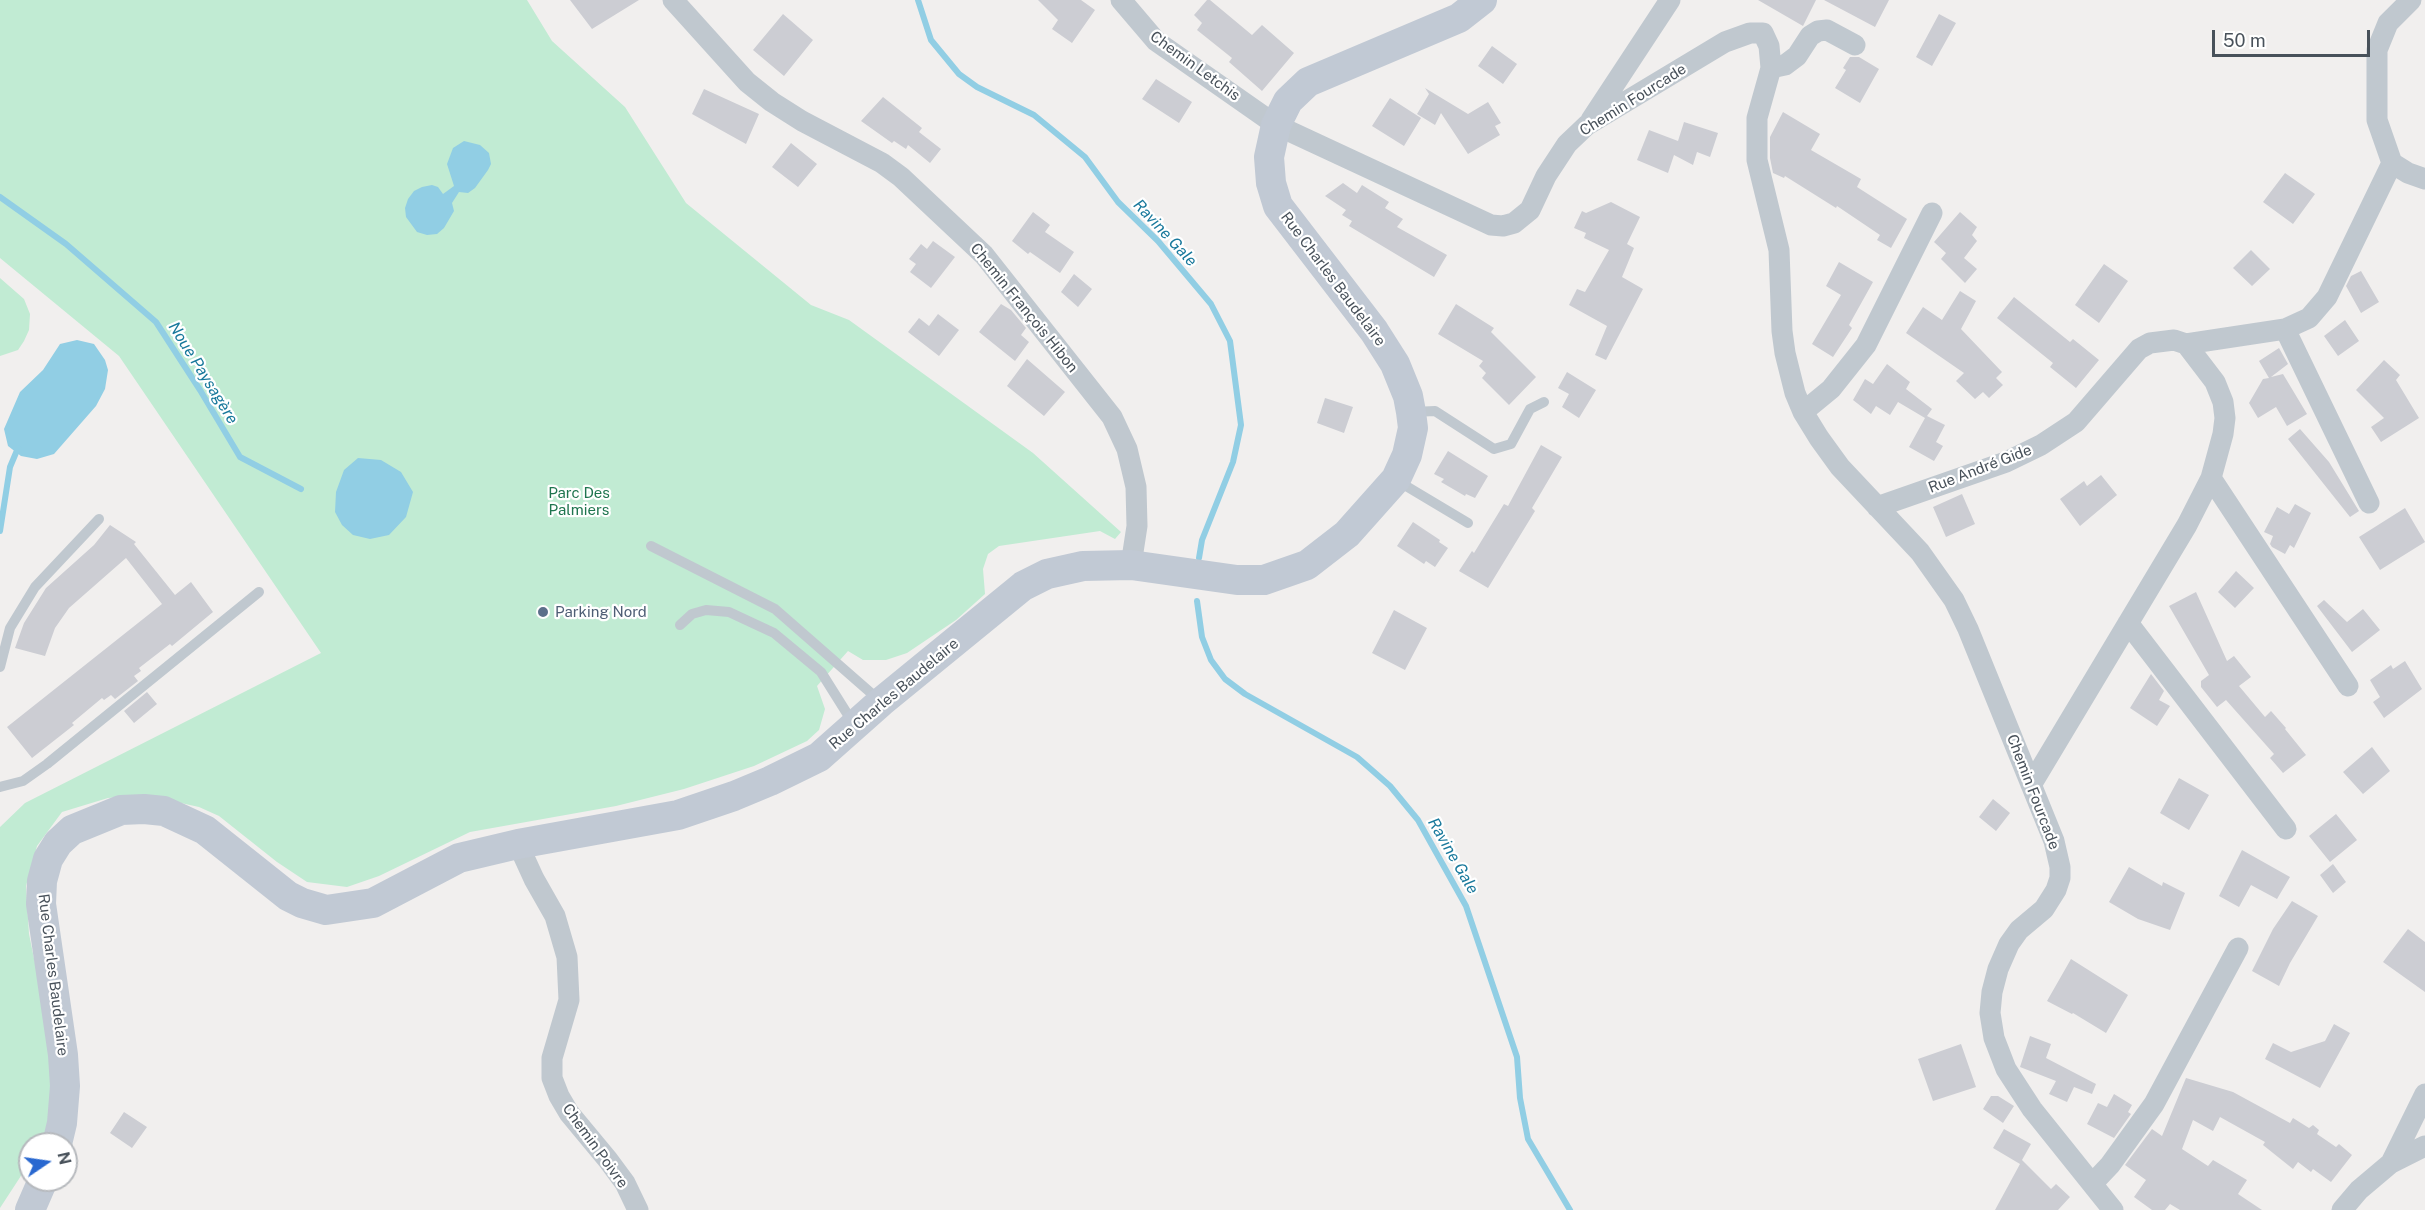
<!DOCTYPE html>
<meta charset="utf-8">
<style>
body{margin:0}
#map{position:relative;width:2425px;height:1210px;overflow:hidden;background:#f1efee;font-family:"Public Sans",sans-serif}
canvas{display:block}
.north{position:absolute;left:18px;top:1132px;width:60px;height:60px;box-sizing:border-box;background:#fff;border:2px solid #b6b9bd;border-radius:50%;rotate:77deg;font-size:16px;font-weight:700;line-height:24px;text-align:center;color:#48515a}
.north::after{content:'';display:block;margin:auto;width:21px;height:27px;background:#2968d0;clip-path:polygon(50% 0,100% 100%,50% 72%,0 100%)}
.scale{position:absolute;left:2212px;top:30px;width:158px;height:27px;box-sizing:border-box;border:3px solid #48515a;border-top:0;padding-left:8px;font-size:18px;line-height:21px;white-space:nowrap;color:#48515a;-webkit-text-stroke:4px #fff;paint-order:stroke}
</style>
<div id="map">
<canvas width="2425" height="1210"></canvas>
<div class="north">N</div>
<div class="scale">50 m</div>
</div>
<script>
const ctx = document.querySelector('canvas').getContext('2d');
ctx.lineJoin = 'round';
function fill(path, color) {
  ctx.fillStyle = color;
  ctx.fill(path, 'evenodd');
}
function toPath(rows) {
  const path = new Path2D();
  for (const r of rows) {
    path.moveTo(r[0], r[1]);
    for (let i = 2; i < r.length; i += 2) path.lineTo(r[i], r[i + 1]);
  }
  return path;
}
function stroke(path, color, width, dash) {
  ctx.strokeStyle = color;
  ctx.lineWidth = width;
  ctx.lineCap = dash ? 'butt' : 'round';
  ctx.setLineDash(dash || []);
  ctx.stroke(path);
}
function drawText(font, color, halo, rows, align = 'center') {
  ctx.font = font + ' "Public Sans",sans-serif';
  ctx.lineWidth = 4.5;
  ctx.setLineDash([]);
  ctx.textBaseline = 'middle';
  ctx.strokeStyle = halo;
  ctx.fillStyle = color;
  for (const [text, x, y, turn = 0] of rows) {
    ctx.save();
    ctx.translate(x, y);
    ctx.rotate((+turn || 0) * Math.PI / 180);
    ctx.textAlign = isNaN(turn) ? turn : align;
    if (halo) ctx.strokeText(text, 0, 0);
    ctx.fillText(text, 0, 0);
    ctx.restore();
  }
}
fill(toPath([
 [0,0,527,0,552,41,625,107,686,203,811,305,849,320,1033,453,1121,532,1115,539,1100,531,999,546,988,554,983,569,985,594,956,620,907,653,886,660,863,660,848,651,817,686,825,709,819,730,807,741,754,766,684,789,616,806,470,832,379,876,347,887,307,882,277,862,219,816,199,807,145,795,108,798,62,812,37,846,26,886,29,934,52,1047,54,1100,42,1144,30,1144,30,1162,0,1208,0,827,25,803,321,653,119,356,0,258],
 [0,278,24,299,30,314,29,330,24,341,18,350,0,356]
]), '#c1ebd3');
fill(toPath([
 [464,141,480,145,489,153,491,164,488,170,475,188,468,193,459,192,452,203,454,211,444,228,437,234,427,235,417,232,406,217,405,208,408,199,414,191,422,187,432,185,438,187,443,194,454,186,447,164,453,148],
 [77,340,94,344,105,360,108,370,105,389,96,406,54,454,37,459,21,456,8,446,4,429,20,392,43,370,60,344],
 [358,458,381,460,401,472,413,492,406,517,389,535,370,539,353,535,342,525,335,512,336,492,344,470]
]), '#91cee4');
stroke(toPath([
 [918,0,931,40,959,74,977,87,1034,115,1085,157,1118,202,1158,241,1211,304,1230,341,1241,425,1233,462,1202,540,1199,558],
 [0,197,66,244,156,322,200,390,240,457,301,489],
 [0,531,10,467,18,448],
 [1197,601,1202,637,1211,660,1225,679,1245,694,1357,757,1390,786,1418,820,1466,906,1517,1057,1520,1098,1528,1139,1570,1210]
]), '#91cee4', 6);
fill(toPath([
 [570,0,639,0,592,29],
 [1038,0,1081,0,1095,10,1072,43,1052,29,1058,20],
 [1207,0,1210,0,1252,35,1262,25,1294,53,1262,91,1229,62,1232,58,1197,30,1202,23,1194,15],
 [1758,0,1816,0,1803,26],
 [1824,0,1889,0,1875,27],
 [783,14,813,40,784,76,753,50],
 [1939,14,1956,23,1932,66,1916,57],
 [1492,46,1517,64,1503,84,1478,66],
 [1850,57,1859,57,1879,69,1860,103,1835,88,1846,70,1843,68],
 [1156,79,1192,102,1179,123,1142,99],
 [1425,88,1468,114,1488,102,1501,123,1495,126,1500,135,1468,154,1441,113,1435,125,1417,114,1429,94],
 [704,89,759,114,746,144,692,114],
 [883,97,922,128,919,132,941,149,930,163,908,145,906,149,894,141,892,143,861,121],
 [1390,98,1421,118,1404,146,1372,126],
 [1783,112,1820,134,1811,150,1861,179,1857,187,1907,219,1891,248,1877,240,1880,235,1837,206,1836,208,1785,176,1784,178,1773,173,1770,158,1770,137],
 [1684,122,1718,133,1710,157,1697,152,1693,165,1674,155,1668,173,1637,160,1649,130,1678,141],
 [791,143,817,164,798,187,772,167],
 [2285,173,2315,194,2293,224,2263,202],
 [1343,183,1357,193,1362,185,1389,202,1385,208,1403,219,1397,227,1447,255,1434,277,1349,226,1352,221,1342,215,1346,210,1325,196],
 [1611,202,1640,217,1627,244,1634,248,1622,277,1643,289,1606,360,1595,355,1607,326,1569,305,1577,289,1585,292,1609,250,1584,238,1586,233,1574,228,1582,211,1586,213],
 [1033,212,1050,225,1045,232,1074,252,1060,273,1030,252,1028,254,1012,241],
 [1960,212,1977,227,1972,235,1977,241,1964,258,1977,269,1965,283,1941,259,1946,253,1934,242],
 [933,241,955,257,931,288,910,272,916,264,909,259,921,244,927,249],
 [2251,250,2270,269,2252,286,2233,268],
 [1839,262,1873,282,1849,325,1852,328,1833,357,1812,344,1841,295,1826,286],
 [2104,264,2128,281,2099,323,2075,305],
 [2361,271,2379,302,2361,313,2346,286,2351,276],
 [1074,274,1092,289,1078,307,1061,292],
 [1960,291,1976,301,1961,329,2002,372,1996,378,2003,385,1989,398,1983,392,1975,399,1956,381,1964,373,1906,333,1923,307,1942,320],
 [2014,297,2070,342,2073,339,2099,360,2076,388,2050,367,2053,363,1997,318],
 [1001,304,1011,310,1026,328,1021,335,1029,342,1015,361,979,332],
 [1456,304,1494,328,1491,332,1536,377,1509,405,1482,378,1486,373,1479,366,1483,361,1438,334],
 [938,314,959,330,939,356,908,332,919,318,929,326],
 [2345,320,2359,341,2338,356,2324,336],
 [2279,348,2288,364,2271,377,2283,374,2307,414,2287,426,2276,407,2258,418,2249,403,2263,379,2269,378,2259,361],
 [1027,359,1065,392,1044,416,1007,386],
 [2384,360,2400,375,2396,380,2419,418,2381,442,2371,427,2384,418,2356,390],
 [1887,364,1910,382,1906,389,1932,409,1927,416,1945,425,1936,442,1943,446,1934,461,1909,447,1925,418,1898,402,1890,415,1876,406,1871,414,1853,400,1865,379,1873,384],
 [1567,372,1596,390,1579,418,1562,407,1569,394,1558,388],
 [1325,398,1353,407,1344,433,1317,423],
 [2300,429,2329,462,2359,511,2350,517,2288,439],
 [1541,445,1562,457,1532,508,1535,511,1488,588,1459,571,1472,551,1474,553,1504,504,1508,506],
 [1448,451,1488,476,1475,498,1466,494,1465,496,1441,482,1444,479,1434,474],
 [2101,475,2117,495,2080,526,2060,499,2084,481,2087,486],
 [1962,494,1975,524,1946,537,1933,507],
 [2295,504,2311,513,2294,548,2290,545,2285,554,2272,547,2270,544,2273,536,2264,532,2277,507,2289,514],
 [2405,508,2425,542,2380,570,2359,537],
 [1413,522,1440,540,1439,542,1448,548,1435,567,1426,561,1424,564,1397,546],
 [110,525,136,542,134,544,175,595,191,582,213,612,172,646,170,644,139,668,141,671,134,676,138,681,115,699,111,695,104,700,102,698,72,723,74,725,32,758,7,727,162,604,126,558,69,608,55,628,45,656,15,648,24,623,46,588,94,545],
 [2236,571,2254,588,2235,608,2218,592],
 [2196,592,2227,661,2234,656,2251,677,2239,686,2265,717,2271,711,2286,728,2285,729,2306,755,2283,773,2270,758,2274,754,2226,700,2217,707,2201,687,2201,681,2209,675,2169,606],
 [2324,600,2347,622,2363,609,2380,630,2352,652,2317,606],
 [1394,610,1427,628,1405,670,1372,653],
 [2405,661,2422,689,2384,718,2373,702,2380,697,2370,680,2391,665,2393,669],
 [2151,674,2164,691,2159,700,2170,706,2157,726,2130,708],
 [147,692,157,704,134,723,124,711],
 [2372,747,2390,771,2363,794,2343,772],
 [2179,778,2209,795,2189,830,2160,813],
 [1993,799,2010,813,1996,831,1979,817],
 [2336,814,2357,840,2330,862,2309,836],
 [2242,850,2290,877,2277,899,2251,885,2239,907,2219,896],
 [2333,864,2346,882,2333,893,2320,875],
 [2129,867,2162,886,2163,882,2185,893,2170,930,2138,919,2109,902],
 [2292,901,2318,916,2290,963,2279,986,2252,971,2273,929],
 [2408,929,2425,942,2425,992,2383,962],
 [2071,959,2128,995,2106,1033,2073,1013,2072,1014,2047,1001],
 [2334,1024,2350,1033,2320,1088,2265,1059,2273,1043,2291,1052,2325,1041],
 [2030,1036,2051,1044,2046,1058,2096,1084,2092,1094,2074,1087,2067,1102,2049,1094,2056,1081,2020,1067],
 [1961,1044,1976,1087,1933,1101,1918,1059],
 [2186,1078,2233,1092,2290,1123,2293,1118,2309,1128,2313,1125,2319,1130,2317,1134,2336,1147,2339,1144,2352,1155,2331,1182,2313,1169,2311,1172,2298,1162,2293,1169,2263,1145,2265,1142,2220,1117,2213,1131,2193,1120,2182,1149,2208,1166,2213,1160,2247,1180,2238,1194,2262,1210,2180,1210,2170,1204,2165,1210,2152,1210,2134,1197,2146,1180,2125,1165,2152,1129,2162,1136],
 [2114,1094,2132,1105,2128,1112,2131,1114,2114,1138,2087,1124,2098,1103,2107,1107],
 [1991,1096,1998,1096,2014,1106,2003,1123,1983,1109],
 [124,1112,147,1127,132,1148,110,1133],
 [2004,1129,2031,1144,2022,1160,2051,1189,2056,1184,2070,1197,2058,1210,1995,1210,2020,1164,1993,1148]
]), '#cccdd3');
stroke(toPath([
 [1414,412,1435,411,1494,449,1511,444,1530,409,1544,402],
 [1396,480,1468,523],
 [651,546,775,609,879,700],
 [680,625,692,614,706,610,729,612,774,633,821,672,853,723],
 [0,667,10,628,35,587,99,519],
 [0,787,23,781,47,764,259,592]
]), '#c0c8cf', 10);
stroke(toPath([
 [673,0,747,82,772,102,802,121,882,163,901,177,984,255,1112,417,1127,449,1136,487,1137,526,1131,565],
 [1121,0,1156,41,1276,125,1491,225,1503,226,1514,223,1530,210,1546,176,1567,144,1587,125,1725,42,1750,33,1763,33,1769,46,1771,68,1757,118,1757,160,1779,250,1782,331,1785,353,1795,393,1803,412,1819,438,1840,467,1920,552,1954,600,1968,629,2054,841,2060,867,2060,878,2056,890,2044,909,2019,930,2009,944,1998,969,1992,992,1990,1013,1994,1038,2006,1069,2032,1109,2113,1210],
 [2411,0,2388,23,2377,50,2377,120,2392,163,2408,173,2425,179],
 [1771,68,1785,65,1797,56,1810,36,1818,31,1827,30,1855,45],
 [1591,120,1670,0],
 [2285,329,2369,503],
 [1803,412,1831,389,1866,345,1932,213],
 [2211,478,2348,686],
 [1877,507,2006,462,2041,445,2076,422,2139,349,2150,343,2174,340,2186,344,2285,329,2309,318,2327,297,2392,163],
 [2128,623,2286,829],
 [2031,785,2187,525,2211,478,2223,434,2225,418,2223,402,2215,382,2186,344],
 [518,844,534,879,555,916,567,957,569,1000,552,1058,552,1078,559,1096,569,1113,608,1160,625,1183,638,1210],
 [2391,1163,2425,1094],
 [2092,1184,2110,1165,2154,1104,2238,948],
 [2342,1210,2359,1190,2391,1163,2425,1146]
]), '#c0c8cf', 21);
stroke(toPath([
 [57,1144,62,1123,65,1086,63,1055,41,904,42,881,48,859,58,843,72,830,121,810,144,809,164,811,205,830,288,896,302,903,326,910,373,903,459,858,518,844,678,815,734,796,770,781,819,757,881,702,1023,586,1047,574,1083,566,1131,565,1237,580,1264,580,1307,565,1347,534,1396,479,1407,455,1413,428,1411,412,1408,396,1395,364,1374,331,1278,206,1271,183,1269,157,1276,125,1288,101,1308,82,1459,18,1482,0],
 [30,1210,43,1180]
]), '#c1c9d4', 30);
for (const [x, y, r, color] of [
 [543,612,6,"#5c6f8a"]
]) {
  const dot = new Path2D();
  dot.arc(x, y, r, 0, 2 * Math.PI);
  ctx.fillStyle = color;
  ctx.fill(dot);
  stroke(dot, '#fff', 2);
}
drawText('15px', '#48515a', '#fff', [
 ["Chemin Letchis",1195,66,36],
 ["Chemin Fourcade",1633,100,-32],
 ["Rue Charles Baudelaire",1333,279,53],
 ["Chemin François Hibon",1024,308,51],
 ["Rue André Gide",1980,469,-21],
 ["Rue Charles Baudelaire",894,694,-40],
 ["Chemin Fourcade",2033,792,69],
 ["Rue Charles Baudelaire",53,975,83],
 ["Chemin Poivre",595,1146,54]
]);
drawText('15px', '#1f754f', '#fff', [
 ["Parc Des",579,493],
 ["Palmiers",579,510]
]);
drawText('15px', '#4e5e75', '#fff', [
 ["Parking Nord",555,612]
], 'left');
drawText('italic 16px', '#19799c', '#fff', [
 ["Ravine Gale",1165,233,47],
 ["Noue Paysagère",203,373,58],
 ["Ravine Gale",1453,856,60]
]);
</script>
